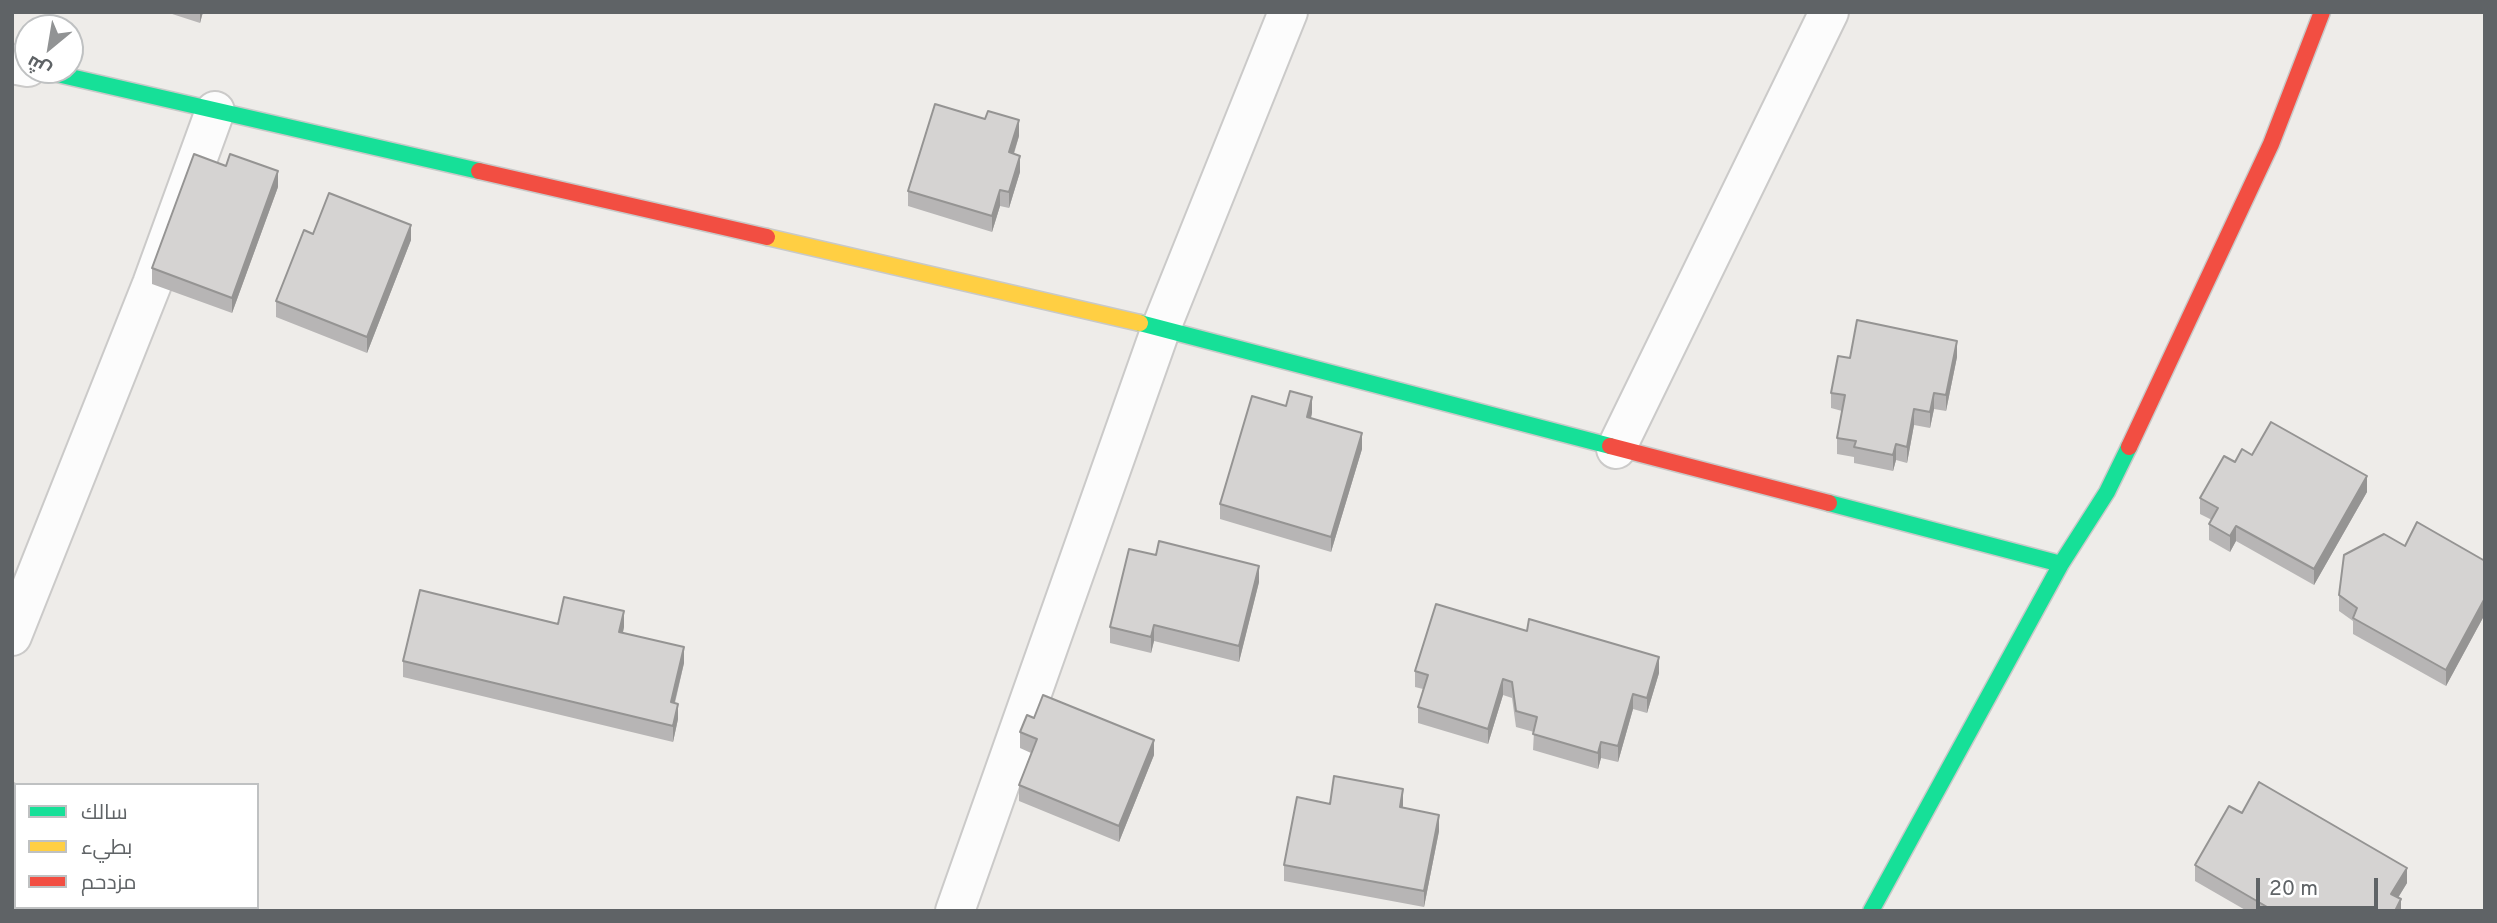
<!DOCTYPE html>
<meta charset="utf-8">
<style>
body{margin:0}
#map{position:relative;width:2497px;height:923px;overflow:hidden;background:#eeece9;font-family:Overpass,Cairo,sans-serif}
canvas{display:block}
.frame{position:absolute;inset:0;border:14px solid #5f6366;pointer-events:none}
.legend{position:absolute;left:14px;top:783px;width:245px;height:126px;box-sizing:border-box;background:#fff;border:2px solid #bfc1c2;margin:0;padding:9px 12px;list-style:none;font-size:21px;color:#5f6366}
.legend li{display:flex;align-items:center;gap:14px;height:35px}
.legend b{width:35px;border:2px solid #bfc1c2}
.north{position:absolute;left:14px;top:14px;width:70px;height:70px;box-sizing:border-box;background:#fff;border:2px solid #bfc1c2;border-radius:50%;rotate:210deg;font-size:19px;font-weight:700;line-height:28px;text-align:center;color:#5f6366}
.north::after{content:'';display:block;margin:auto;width:24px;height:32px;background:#919394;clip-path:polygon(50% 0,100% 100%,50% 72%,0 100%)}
.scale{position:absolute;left:2256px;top:878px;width:122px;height:32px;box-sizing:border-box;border:4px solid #5f6366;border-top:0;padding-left:9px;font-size:21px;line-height:24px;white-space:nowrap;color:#5f6366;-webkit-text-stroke:5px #fff;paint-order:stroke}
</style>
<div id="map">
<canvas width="2497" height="923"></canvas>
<div class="frame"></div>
<ul class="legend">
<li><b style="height:9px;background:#16e098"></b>سالك</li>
<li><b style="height:9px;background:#ffcf43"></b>بطيء</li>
<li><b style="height:9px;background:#f24e42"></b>مزدحم</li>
</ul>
<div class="north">ش</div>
<div class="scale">20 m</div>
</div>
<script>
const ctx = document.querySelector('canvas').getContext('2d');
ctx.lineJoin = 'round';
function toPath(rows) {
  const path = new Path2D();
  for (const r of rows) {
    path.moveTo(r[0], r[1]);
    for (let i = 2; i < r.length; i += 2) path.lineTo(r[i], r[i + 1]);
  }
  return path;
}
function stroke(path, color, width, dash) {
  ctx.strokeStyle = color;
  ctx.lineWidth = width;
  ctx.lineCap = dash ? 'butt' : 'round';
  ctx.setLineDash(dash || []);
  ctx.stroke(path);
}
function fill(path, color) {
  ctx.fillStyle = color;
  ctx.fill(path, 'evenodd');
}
const street = toPath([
 [12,64,28,67],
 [1616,449,1829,12],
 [12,636,152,284,215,111],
 [955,911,1161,328,1288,12]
]);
const fast = toPath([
 [40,70,479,171],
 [1140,323,1610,446],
 [1829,503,2061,564],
 [1871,911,2061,564,2107,492,2129,447]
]);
const slow = toPath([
 [767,237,1140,323]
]);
const jam = toPath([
 [479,171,767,237],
 [1610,446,1829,503],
 [2129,447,2271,144,2322,12]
]);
stroke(street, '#cbcac9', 42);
stroke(fast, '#c8c9c8', 19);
stroke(slow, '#c8c9c8', 19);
stroke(jam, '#c8c9c8', 19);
stroke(street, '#fcfcfc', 38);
stroke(fast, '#16e098', 16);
stroke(slow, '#ffcf43', 16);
stroke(jam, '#f24e42', 16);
fill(toPath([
 [166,12,203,12,200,23],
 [1019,136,1014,154,1020,172,1009,208,1000,206,992,232,908,206,908,191],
 [278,187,232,313,152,284,152,268],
 [313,234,411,240,367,353,276,317,276,301],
 [1957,357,1946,411,1934,409,1930,428,1914,425,1907,463,1896,460,1893,471,1854,463,1854,457,1837,454,1837,438,1842,411,1831,408,1831,393,1850,358],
 [1312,413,1311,418,1362,449,1331,552,1220,519,1220,504],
 [2252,455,2367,492,2314,585,2236,541,2230,552,2209,540,2209,524,2212,520,2200,514,2200,498,2235,462],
 [2405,546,2485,561,2485,614,2446,686,2353,634,2353,621,2339,611,2339,595],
 [1259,582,1239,662,1154,641,1151,653,1110,643,1110,627],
 [558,624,624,627,623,633,684,663,675,703,678,719,673,742,403,677,403,661],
 [1415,671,1659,673,1647,713,1633,709,1618,762,1601,758,1598,769,1533,750,1534,732,1516,727,1512,698,1503,695,1488,744,1418,723,1418,707,1423,689,1415,687],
 [1034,718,1154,755,1119,842,1019,801,1019,785,1031,753,1020,748,1020,732],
 [12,783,16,785,16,887,12,886],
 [1330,804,1403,805,1402,808,1439,831,1424,907,1284,881,1284,865],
 [2242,813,2407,883,2398,898,2401,911,2247,911,2195,881,2195,865]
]), '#b7b5b5');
fill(toPath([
 [200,12,203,12,200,23],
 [1019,120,1019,136,1009,168,1009,152],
 [1020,156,1020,172,1009,208,1009,192],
 [278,171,278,187,232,313,232,298],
 [1000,190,1000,206,992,232,992,216],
 [411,225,411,240,367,353,367,337],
 [1957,341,1957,357,1946,411,1946,395],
 [1934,393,1934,409,1930,428,1930,412],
 [1312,397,1312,413,1307,433,1307,417],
 [1914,409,1914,425,1907,463,1907,447],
 [1362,433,1362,449,1331,552,1331,537],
 [1896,444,1896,460,1893,471,1893,455],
 [2367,476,2367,492,2314,585,2314,569],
 [2236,526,2236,541,2230,552,2230,536],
 [1259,566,1259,582,1239,662,1239,646],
 [2485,598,2485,614,2446,686,2446,670],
 [624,611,624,627,619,648,619,632],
 [1154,625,1154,641,1151,653,1151,637],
 [684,647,684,663,671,717,671,702],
 [1659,657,1659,673,1647,713,1647,698],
 [1503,679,1503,695,1488,744,1488,729],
 [1633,694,1633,709,1618,762,1618,746],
 [678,704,678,719,673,742,673,726],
 [1154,740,1154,755,1119,842,1119,826],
 [1601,742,1601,758,1598,769,1598,753],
 [1403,789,1403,805,1400,823,1400,807],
 [1439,815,1439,831,1424,907,1424,891],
 [2407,868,2407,883,2391,909,2391,894],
 [2401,899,2401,911,2395,911]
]), '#959493');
const building = toPath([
 [935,104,985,119,988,111,1019,120,1009,152,1020,156,1009,192,1000,190,992,216,908,191,935,104],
 [194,154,226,166,230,154,278,171,232,298,152,268,194,154],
 [329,193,411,225,367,337,276,301,304,230,313,234,329,193],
 [1857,320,1957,341,1946,395,1934,393,1930,412,1914,409,1907,447,1896,444,1893,455,1854,447,1856,441,1837,438,1845,395,1831,393,1838,356,1850,358,1857,320],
 [1290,391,1312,397,1307,417,1362,433,1331,537,1220,504,1252,396,1286,406,1290,391],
 [2271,422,2367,476,2314,569,2236,526,2230,536,2209,524,2218,508,2200,498,2224,456,2235,462,2242,449,2252,455,2271,422],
 [2417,522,2485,561,2485,598,2446,670,2353,618,2357,608,2339,595,2344,555,2384,534,2405,546,2417,522],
 [1159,541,1259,566,1239,646,1154,625,1151,637,1110,627,1129,549,1156,555,1159,541],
 [420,590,558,624,564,597,624,611,619,632,684,647,671,702,678,704,673,726,403,661,420,590],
 [1436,604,1527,631,1529,619,1659,657,1647,698,1633,694,1618,746,1601,742,1598,753,1533,734,1537,717,1516,711,1512,682,1503,679,1488,729,1418,707,1428,675,1415,671,1436,604],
 [1043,695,1154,740,1119,826,1019,785,1037,739,1020,732,1027,715,1034,718,1043,695],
 [1334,776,1403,789,1400,807,1439,815,1424,891,1284,865,1297,797,1330,804,1334,776],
 [2259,782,2407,868,2391,894,2401,899,2395,911,2274,911,2195,865,2229,806,2242,813,2259,782],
 [12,783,19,785,16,785,16,871,12,870,12,783],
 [12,900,16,901,16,907,35,907,35,911,12,911,12,900]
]);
fill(building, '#d5d3d2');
stroke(building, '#959493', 2);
</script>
